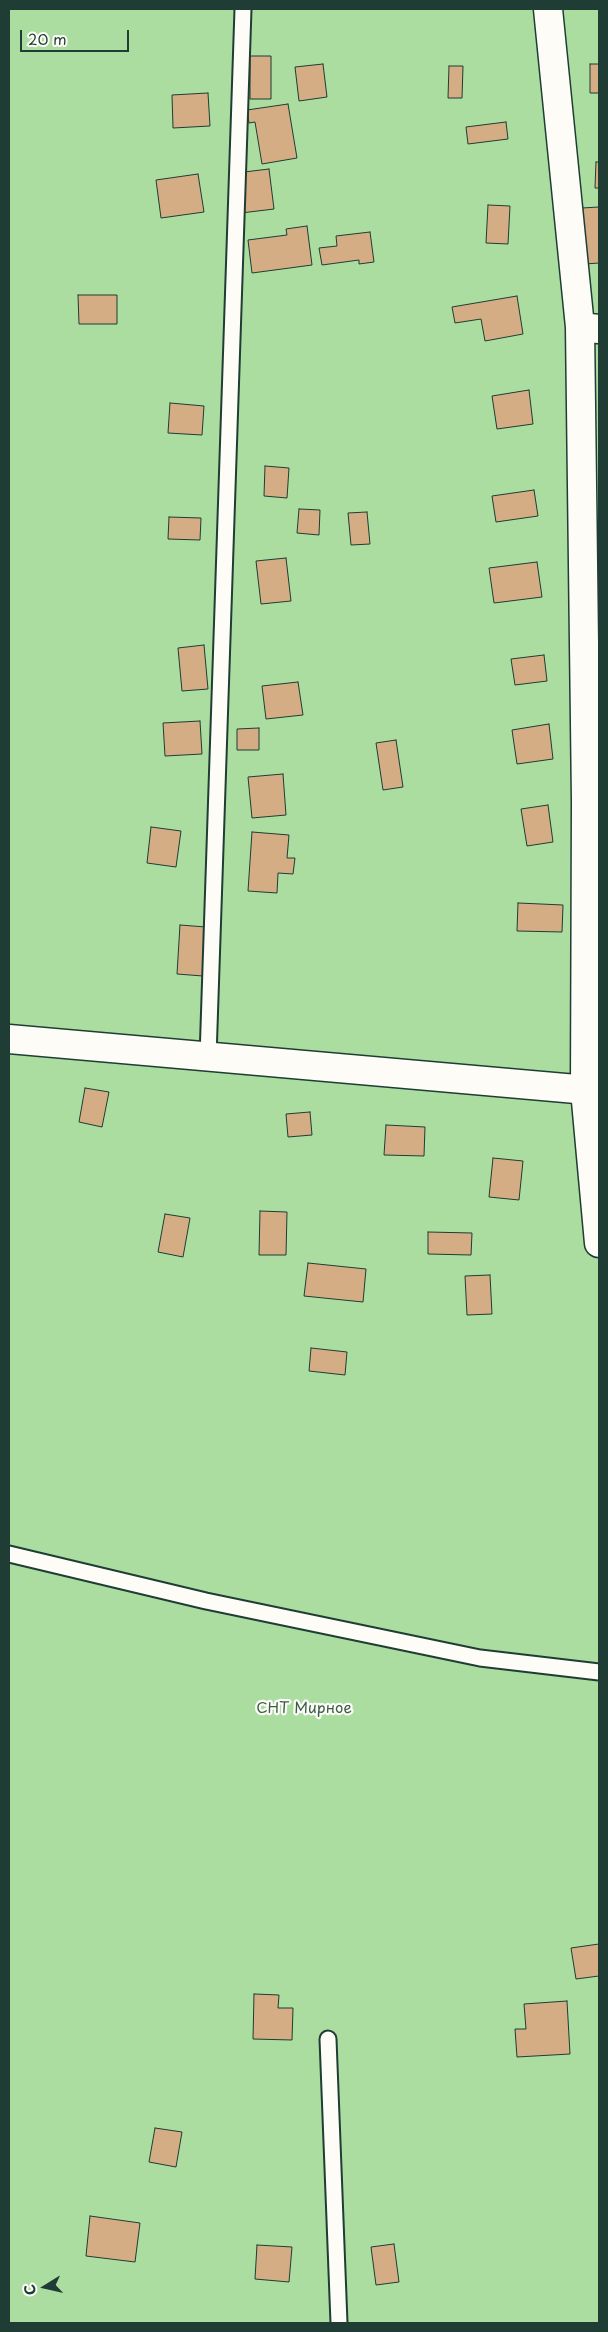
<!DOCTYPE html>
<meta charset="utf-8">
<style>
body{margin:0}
#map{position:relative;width:608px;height:2332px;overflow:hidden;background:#fdfcf7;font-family:"Playpen Sans",sans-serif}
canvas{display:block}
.frame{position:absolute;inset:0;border:10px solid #1f3d34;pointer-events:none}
.north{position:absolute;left:20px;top:2262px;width:50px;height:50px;-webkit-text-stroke:4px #fdfcf7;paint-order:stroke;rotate:260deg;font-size:14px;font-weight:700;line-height:20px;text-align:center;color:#1f3d34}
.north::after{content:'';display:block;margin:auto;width:18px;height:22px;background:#1f3d34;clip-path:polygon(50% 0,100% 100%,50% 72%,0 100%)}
.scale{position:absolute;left:20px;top:30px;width:109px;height:22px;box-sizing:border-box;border:2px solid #1f3d34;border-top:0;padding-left:6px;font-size:15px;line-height:18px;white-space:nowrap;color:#1f3d34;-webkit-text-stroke:4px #fdfcf7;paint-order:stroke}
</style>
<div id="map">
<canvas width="608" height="2332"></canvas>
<div class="frame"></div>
<div class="north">С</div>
<div class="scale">20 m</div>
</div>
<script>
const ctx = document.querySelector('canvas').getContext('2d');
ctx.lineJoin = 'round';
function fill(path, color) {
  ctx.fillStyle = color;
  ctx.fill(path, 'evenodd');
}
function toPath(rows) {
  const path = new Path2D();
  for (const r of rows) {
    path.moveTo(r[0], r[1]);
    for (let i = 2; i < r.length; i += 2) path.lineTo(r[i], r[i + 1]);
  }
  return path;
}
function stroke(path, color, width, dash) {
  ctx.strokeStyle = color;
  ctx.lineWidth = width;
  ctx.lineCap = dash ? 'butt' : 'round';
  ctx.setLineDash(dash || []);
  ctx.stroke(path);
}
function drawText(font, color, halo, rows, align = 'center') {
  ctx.font = font + ' "Playpen Sans",sans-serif';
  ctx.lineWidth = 4.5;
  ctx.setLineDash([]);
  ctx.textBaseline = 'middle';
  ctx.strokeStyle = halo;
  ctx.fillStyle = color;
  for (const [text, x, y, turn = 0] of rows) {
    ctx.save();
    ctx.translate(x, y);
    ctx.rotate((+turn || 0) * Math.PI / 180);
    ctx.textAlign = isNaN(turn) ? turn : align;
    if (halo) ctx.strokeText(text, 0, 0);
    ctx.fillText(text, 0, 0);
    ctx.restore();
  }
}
fill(toPath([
 [9,9,599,9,599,2323,9,2323]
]), '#aadd9f');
const building = toPath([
 [250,56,271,56,271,99,250,99,250,56],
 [323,64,327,97,299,101,295,67,323,64],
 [590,64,599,64,599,93,590,93,590,64],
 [449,66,463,66,462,98,448,98,449,66],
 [208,93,210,126,173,128,172,95,208,93],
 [288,104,297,158,262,164,255,122,249,123,247,110,288,104],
 [506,122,508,139,468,144,466,127,506,122],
 [596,162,599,162,599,188,595,188,596,162],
 [269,169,274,209,241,213,236,173,269,169],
 [198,174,204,212,161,218,156,180,198,174],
 [488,205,510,206,508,244,486,243,488,205],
 [599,207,599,263,585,264,582,208,599,207],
 [307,226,312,265,252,273,248,240,287,235,286,229,307,226],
 [370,232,374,262,359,264,359,260,322,265,319,248,337,246,336,236,370,232],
 [78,295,117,295,117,324,79,324,78,295],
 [517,296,523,334,485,341,481,319,455,323,452,307,517,296],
 [529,390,533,424,497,429,492,396,529,390],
 [170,403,204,406,202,435,168,433,170,403],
 [265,466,289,468,287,498,264,496,265,466],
 [534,490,538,516,496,522,492,496,534,490],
 [299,509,320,510,319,535,297,533,299,509],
 [367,512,370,544,351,545,348,513,367,512],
 [169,517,201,518,200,540,168,539,169,517],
 [286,558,291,601,261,604,256,561,286,558],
 [537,562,542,597,494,603,489,568,537,562],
 [204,645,208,689,182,691,178,648,204,645],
 [544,655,547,681,515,685,511,659,544,655],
 [298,682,303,715,266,719,262,686,298,682],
 [200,721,202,754,165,756,163,723,200,721],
 [549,724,553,759,517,764,512,730,549,724],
 [259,728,259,750,237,750,237,729,259,728],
 [396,740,403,787,383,790,376,743,396,740],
 [283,774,286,815,252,818,248,777,283,774],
 [548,805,553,842,527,846,521,809,548,805],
 [151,827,181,831,176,867,147,863,151,827],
 [252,832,289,835,287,858,295,858,293,874,278,873,277,893,248,891,252,832],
 [518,903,563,905,562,932,517,931,518,903],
 [180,925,206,927,203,976,177,974,180,925],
 [85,1088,109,1092,102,1127,79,1122,85,1088],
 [310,1112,312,1135,288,1137,286,1114,310,1112],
 [386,1125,425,1127,424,1156,384,1155,386,1125],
 [493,1158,523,1161,519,1200,489,1197,493,1158],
 [260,1211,287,1212,286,1255,259,1255,260,1211],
 [165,1214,190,1218,183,1257,158,1252,165,1214],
 [428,1232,472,1233,471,1255,428,1254,428,1232],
 [308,1263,366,1269,363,1302,304,1296,308,1263],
 [490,1275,492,1314,467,1315,465,1276,490,1275],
 [311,1348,347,1352,345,1375,309,1371,311,1348],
 [599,1944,599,1976,576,1979,571,1948,599,1944],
 [254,1994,279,1995,278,2008,293,2008,292,2040,253,2039,254,1994],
 [567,2001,570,2054,517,2057,515,2029,526,2029,524,2004,567,2001],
 [155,2128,182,2132,176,2167,149,2162,155,2128],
 [90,2216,140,2223,135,2262,86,2256,90,2216],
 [394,2244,399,2282,376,2285,371,2247,394,2244],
 [257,2245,292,2247,289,2282,255,2279,257,2245]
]);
fill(building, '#d4ad85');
stroke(building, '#1f3d34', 1);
const service = toPath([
 [208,1057,243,9],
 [9,1554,206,1601,480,1658,599,1672],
 [328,2039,339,2323]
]);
const minor = toPath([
 [548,9,580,327,599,329],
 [580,327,586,801,585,1090,599,1243],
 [9,1039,599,1091]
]);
stroke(service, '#1f3d34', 19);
stroke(minor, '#1f3d34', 31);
stroke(service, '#fdfcf7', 15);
stroke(minor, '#fdfcf7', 28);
drawText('15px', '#3b5d49', '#fdfcf7', [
 ["СНТ Мирное",304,1709]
]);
</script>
